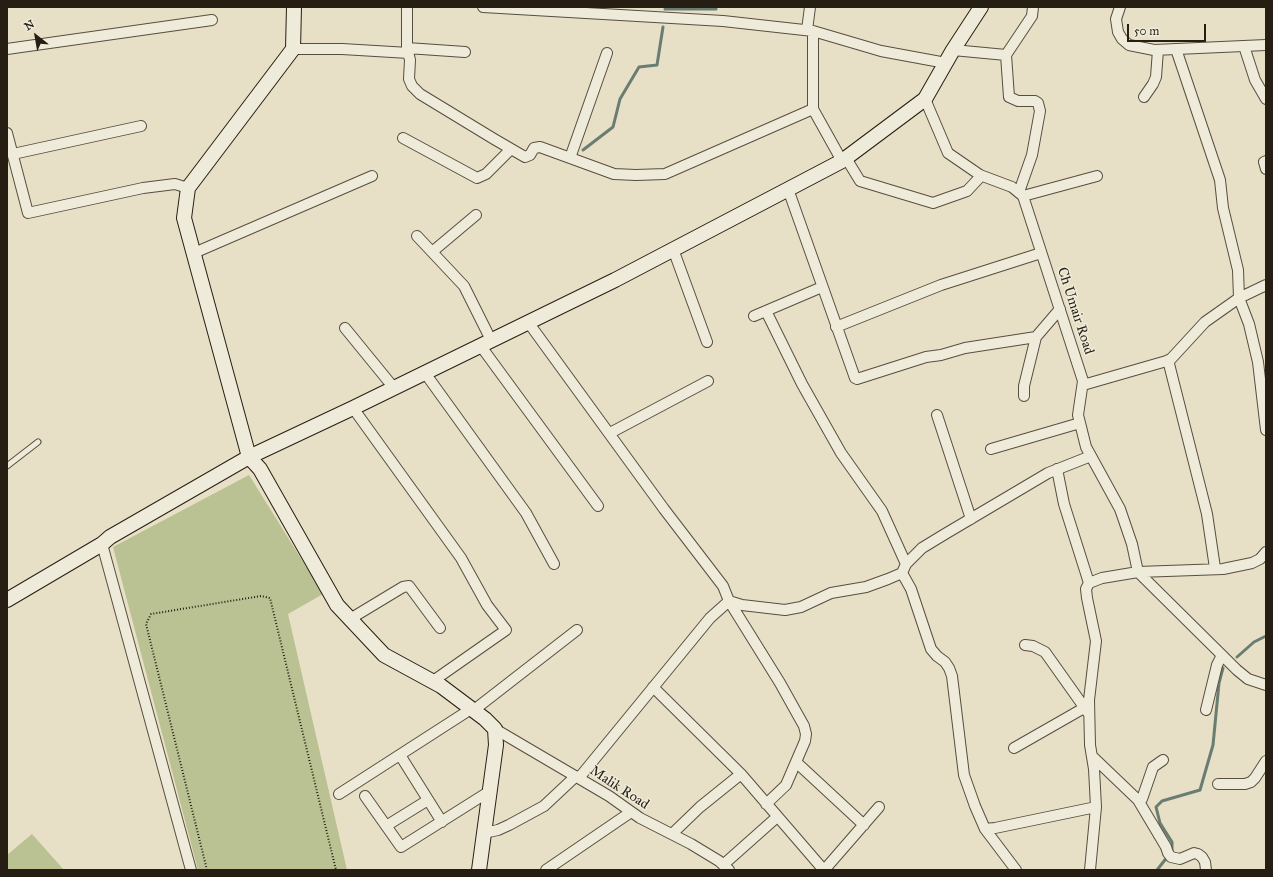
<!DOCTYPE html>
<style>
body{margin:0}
#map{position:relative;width:1273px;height:877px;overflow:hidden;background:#e7e0c6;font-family:"IM FELL Great Primer",serif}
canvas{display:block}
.frame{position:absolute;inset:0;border:8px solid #271e13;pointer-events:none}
.north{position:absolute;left:16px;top:16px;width:40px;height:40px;-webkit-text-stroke:3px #efebda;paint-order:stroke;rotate:329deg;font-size:11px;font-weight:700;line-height:16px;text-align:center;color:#271e13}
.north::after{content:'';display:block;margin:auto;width:14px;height:18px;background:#271e13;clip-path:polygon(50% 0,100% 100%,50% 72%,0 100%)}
.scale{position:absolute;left:1127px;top:24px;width:79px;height:18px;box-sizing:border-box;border:2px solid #271e13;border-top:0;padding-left:5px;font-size:12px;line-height:14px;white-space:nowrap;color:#271e13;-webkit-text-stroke:3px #efebda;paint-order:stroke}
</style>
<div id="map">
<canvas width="1273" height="877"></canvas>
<div class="frame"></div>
<div class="north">N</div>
<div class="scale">50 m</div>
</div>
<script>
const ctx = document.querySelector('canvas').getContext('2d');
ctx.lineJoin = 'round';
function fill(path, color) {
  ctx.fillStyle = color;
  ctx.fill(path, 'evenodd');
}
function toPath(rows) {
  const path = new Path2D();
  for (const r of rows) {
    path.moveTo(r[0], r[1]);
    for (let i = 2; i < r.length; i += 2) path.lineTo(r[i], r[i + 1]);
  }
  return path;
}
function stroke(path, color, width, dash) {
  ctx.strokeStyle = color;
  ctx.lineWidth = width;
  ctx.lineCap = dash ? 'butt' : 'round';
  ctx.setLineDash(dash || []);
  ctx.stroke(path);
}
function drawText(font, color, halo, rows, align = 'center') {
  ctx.font = font + ' "IM FELL Great Primer",serif';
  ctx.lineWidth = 3;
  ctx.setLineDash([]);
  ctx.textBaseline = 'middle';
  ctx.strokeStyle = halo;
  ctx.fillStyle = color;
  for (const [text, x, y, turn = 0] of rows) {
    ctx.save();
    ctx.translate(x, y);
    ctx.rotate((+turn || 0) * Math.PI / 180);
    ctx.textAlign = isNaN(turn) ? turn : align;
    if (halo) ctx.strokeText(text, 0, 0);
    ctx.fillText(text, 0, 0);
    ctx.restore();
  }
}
fill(toPath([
 [249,475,323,594,288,614,347,870,198,870,113,547],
 [32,834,64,870,7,870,7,855]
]), '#bac192');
stroke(toPath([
 [665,9,716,9,716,7],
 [583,150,613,127,620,99,639,67,657,65,663,27],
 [1237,657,1254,642,1266,636],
 [1157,870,1172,851,1172,842,1160,823,1156,807,1162,801,1200,790,1213,745,1219,683,1223,668]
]), '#6a7d72', 3);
const lane = toPath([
 [7,466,38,442]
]);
const street = toPath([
 [407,7,407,48,410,60,409,79,412,86,420,94,494,139,525,157,530,155,534,148,540,147,614,174,636,175,665,174,813,109],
 [483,7,723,21,813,31,881,51,946,63],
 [1120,7,1116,19,1118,32,1122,39,1129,45,1154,50,1266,45],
 [807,30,810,7],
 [813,31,813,109,842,161],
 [1244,46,1255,80,1266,99],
 [407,48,465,52],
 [7,49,212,20],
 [293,49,342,49,409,53],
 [1176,49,1220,180,1223,208,1238,270,1239,298,1249,324,1258,362,1266,430],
 [953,50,1006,55,1009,97,1018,101,1035,101,1038,103,1040,111,1032,155,1019,192],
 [1006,55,1032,16,1033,7],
 [1144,97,1153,84,1156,77,1158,50],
 [925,99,948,153,980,175,1012,187,1023,196,1083,381,1078,415,1086,447,1120,509,1132,544,1138,572,1237,670,1248,679,1266,685],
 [7,133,28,213,143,188,175,184,188,188],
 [403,138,477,178,486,174,511,149],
 [13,154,141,126],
 [570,158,607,53],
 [846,158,860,181,933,203,967,191,981,176],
 [1266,161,1264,162,1266,169],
 [788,189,855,378,857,379,926,357,941,355,965,348,1036,337,1060,309],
 [1023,196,1097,176],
 [417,236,464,286,491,340],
 [673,249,707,342],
 [432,252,476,215],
 [194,253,372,176],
 [766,311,802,384,841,453,882,511,906,564],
 [754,316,822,287],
 [528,322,664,509,723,586,729,601,780,683,804,726,806,734,805,741,786,785,766,804],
 [836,327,941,285,1041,253],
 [345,328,394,388],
 [480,345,598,506],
 [1168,360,1207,514,1215,568],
 [425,373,526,513,554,564],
 [1083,385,1170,360,1205,322,1239,298,1266,285],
 [1024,396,1024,386,1036,337],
 [353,408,461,558,487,605,506,630,433,681],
 [937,415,971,519],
 [610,433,708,381],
 [991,449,1080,423],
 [1057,469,1064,504,1089,583],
 [102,544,191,870],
 [902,573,911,589,931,649,937,656,945,662,949,668,952,676,964,775,975,806,985,829,1016,870],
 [729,601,742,605,785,610,801,607,831,593,866,587,888,579,902,573,906,564,922,548,945,534,1048,473,1091,456],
 [350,619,403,587,409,586,440,628],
 [1025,645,1033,646,1045,652,1089,714],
 [653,687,741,774,822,868,826,868,879,807],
 [474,710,577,630],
 [1206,710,1217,665,1222,655],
 [495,729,609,796,640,818,691,844,719,861,729,870],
 [1014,748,1084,708],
 [400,755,442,822],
 [1092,756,1138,800,1142,799,1153,767,1163,760],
 [796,762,864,825],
 [579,778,710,618,729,601],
 [1218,784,1245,784,1251,782,1255,778,1266,761],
 [339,794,471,709],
 [365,796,401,847,490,791],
 [1138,800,1166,847,1168,853,1171,857,1180,859,1194,853,1198,854,1202,857,1205,862,1206,870],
 [386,826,428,800],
 [985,829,995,828,1096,807],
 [484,833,498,830,509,825,544,806,576,776],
 [672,834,700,807,741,774],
 [723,865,777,817],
 [546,870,631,812],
 [1090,870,1096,807,1094,769,1090,745,1089,700,1096,641,1087,598,1086,589,1089,583,1102,578,1138,572,1223,569,1252,563,1260,559,1266,552]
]);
const secondary = toPath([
 [294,7,293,49,188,188,184,218,249,457,260,469,337,605,384,655,441,686,485,719,495,729,496,745,479,870],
 [7,600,102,544,110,537,249,457,353,408,615,280,842,161,925,99,953,50,981,7]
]);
stroke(lane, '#574e40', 7);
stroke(street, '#574e40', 12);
stroke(secondary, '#271e13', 16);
stroke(toPath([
 [207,870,146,624,151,614,261,596,270,598,336,870]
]), '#271e13', 2, [1, 2]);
stroke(lane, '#efebda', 5);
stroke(street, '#efebda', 10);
stroke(secondary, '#efebda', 14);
drawText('14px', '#271e13', '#efebda', [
 ["Ch Umair Road",1075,311,72],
 ["Malik Road",619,788,33]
]);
</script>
